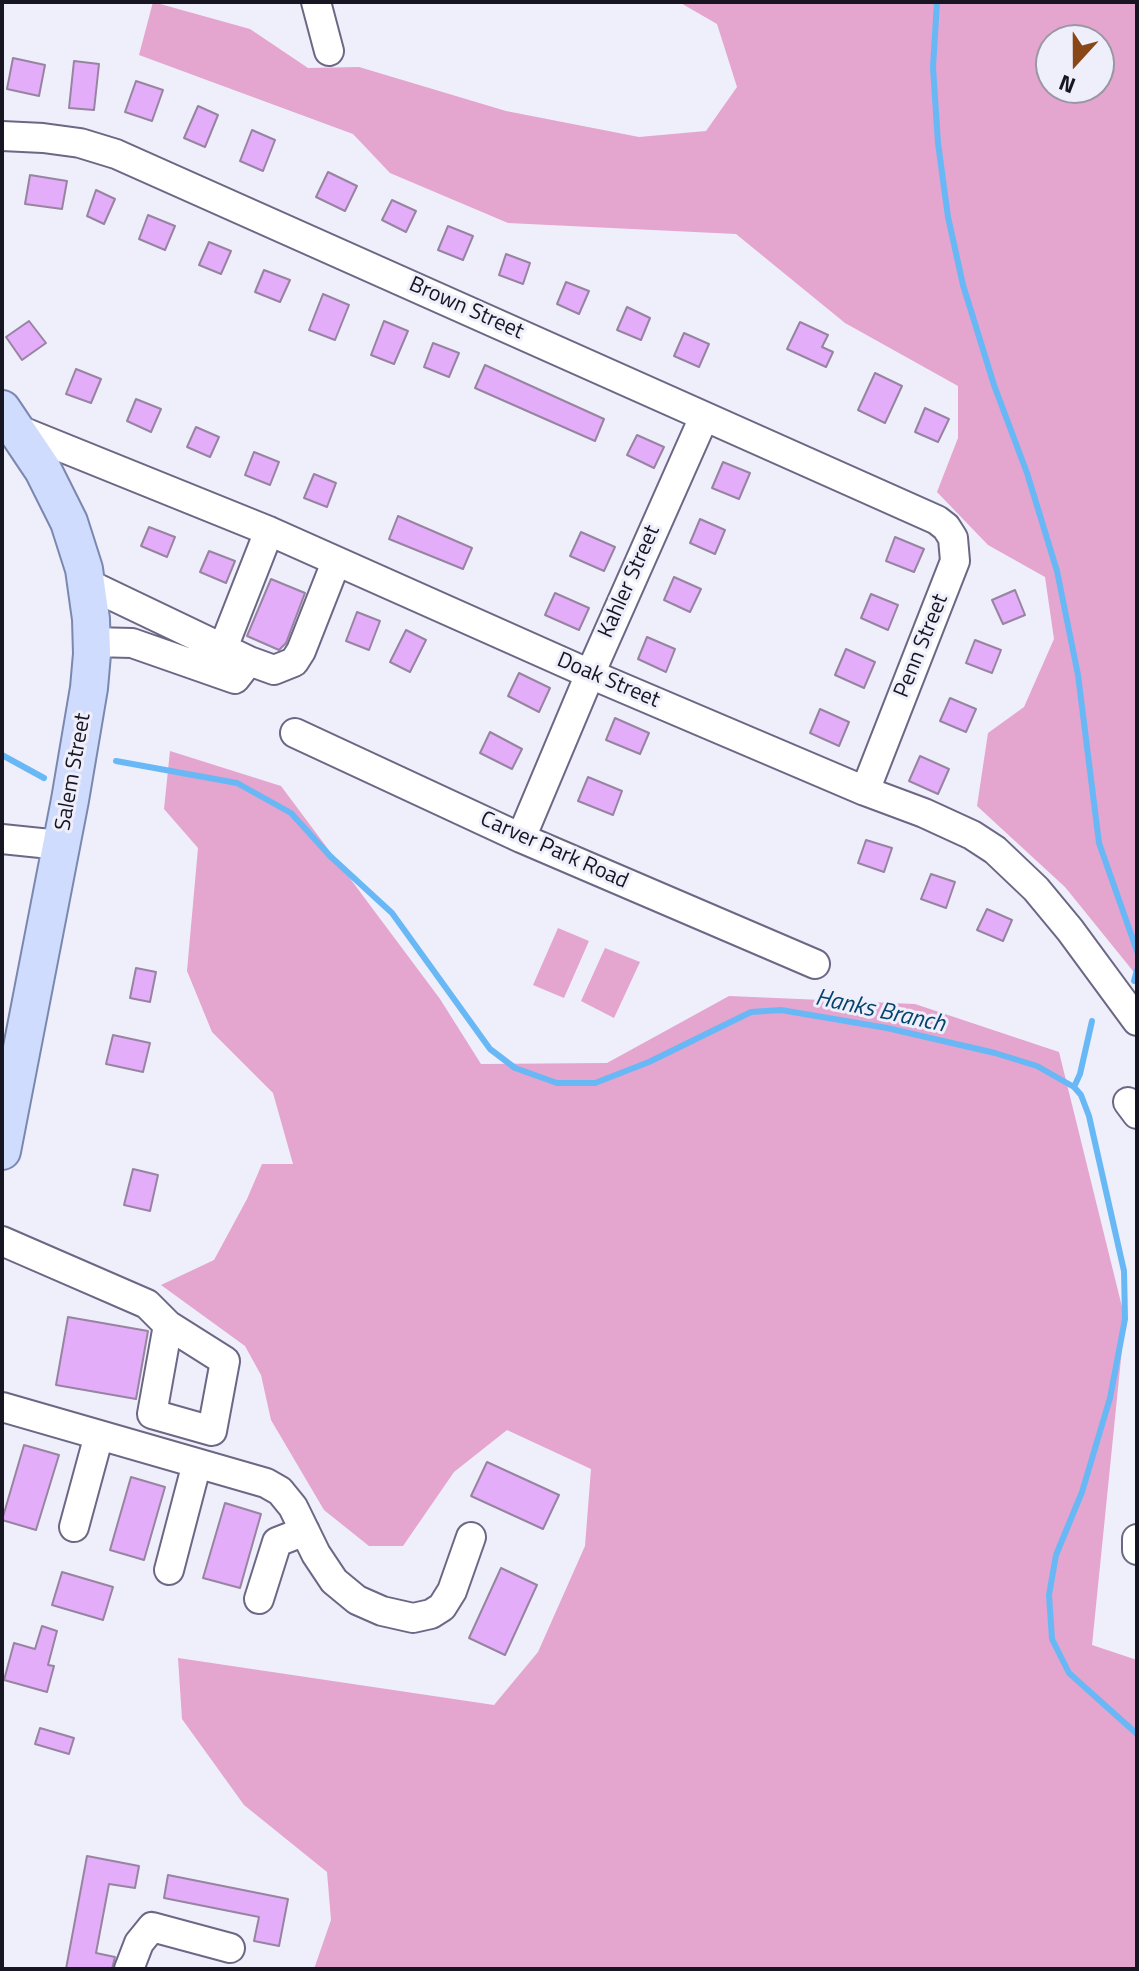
<!DOCTYPE html>
<style>
body{margin:0}
#map{position:relative;width:1139px;height:1971px;overflow:hidden;background:#efeefb;font-family:"Titillium Web",sans-serif}
canvas{display:block}
.frame{position:absolute;inset:0;border:4px solid #171521;pointer-events:none}
.north{position:absolute;left:1035px;top:24px;width:80px;height:80px;box-sizing:border-box;background:#efeefb;border:2px solid #9997a4;border-radius:50%;rotate:201deg;font-size:22px;font-weight:700;line-height:32px;text-align:center;color:#171521}
.north::after{content:'';display:block;margin:auto;width:28px;height:36px;background:#894617;clip-path:polygon(50% 0,100% 100%,50% 72%,0 100%)}
</style>
<div id="map">
<canvas width="1139" height="1971"></canvas>
<div class="frame"></div>
<div class="north">N</div>
</div>
<script>
const ctx = document.querySelector('canvas').getContext('2d');
ctx.lineJoin = 'round';
function fill(path, color) {
  ctx.fillStyle = color;
  ctx.fill(path, 'evenodd');
}
function toPath(rows) {
  const path = new Path2D();
  for (const r of rows) {
    path.moveTo(r[0], r[1]);
    for (let i = 2; i < r.length; i += 2) path.lineTo(r[i], r[i + 1]);
  }
  return path;
}
function stroke(path, color, width, dash) {
  ctx.strokeStyle = color;
  ctx.lineWidth = width;
  ctx.lineCap = dash ? 'butt' : 'round';
  ctx.setLineDash(dash || []);
  ctx.stroke(path);
}
function drawText(font, color, halo, rows, align = 'center') {
  ctx.font = font + ' "Titillium Web",sans-serif';
  ctx.lineWidth = 6;
  ctx.setLineDash([]);
  ctx.textBaseline = 'middle';
  ctx.strokeStyle = halo;
  ctx.fillStyle = color;
  for (const [text, x, y, turn = 0] of rows) {
    ctx.save();
    ctx.translate(x, y);
    ctx.rotate((+turn || 0) * Math.PI / 180);
    ctx.textAlign = isNaN(turn) ? turn : align;
    if (halo) ctx.strokeText(text, 0, 0);
    ctx.fillText(text, 0, 0);
    ctx.restore();
  }
}
fill(toPath([
 [153,2,250,29,308,68,359,67,506,111,639,137,706,131,737,87,717,24,679,2,1137,2,1137,976,1065,887,977,806,988,733,1024,707,1054,639,1045,577,988,545,937,492,958,438,958,386,845,323,736,234,508,223,390,173,353,134,139,55],
 [1051,40,1099,40,1099,88,1051,88],
 [170,751,281,786,440,999,481,1064,607,1063,729,996,915,1004,1059,1052,1125,1319,1092,1645,1137,1660,1137,1969,314,1969,331,1920,327,1872,244,1805,182,1719,178,1658,494,1705,538,1652,585,1546,591,1469,507,1430,454,1472,403,1546,369,1546,324,1510,271,1420,261,1375,245,1346,161,1285,214,1260,247,1199,262,1164,293,1164,273,1093,212,1032,187,971,198,848,164,809],
 [558,928,589,941,564,998,533,985],
 [605,948,640,962,614,1018,581,1001]
]), '#e4a5cf');
stroke(toPath([
 [937,2,933,67,938,143,948,217,963,285,994,385,1027,473,1057,571,1078,675,1099,843,1137,951],
 [2,755,44,778],
 [116,761,237,783,291,813,330,856,392,913,490,1049,515,1068,557,1083,595,1083,649,1062,751,1012,781,1010,887,1028,995,1053,1037,1066,1074,1087,1081,1095,1089,1116,1124,1271,1125,1319,1110,1398,1082,1492,1056,1555,1049,1595,1052,1639,1069,1673,1137,1734],
 [1134,981,1137,970],
 [1074,1087,1080,1074,1092,1021]
]), '#68b8f6', 6);
const building = toPath([
 [13,58,45,65,39,96,7,89,13,58],
 [74,61,99,64,94,110,69,108,74,61],
 [136,81,163,90,152,121,125,112,136,81],
 [198,106,218,115,205,147,184,138,198,106],
 [252,130,275,140,263,171,240,161,252,130],
 [328,172,357,186,345,211,316,197,328,172],
 [30,175,67,181,62,209,25,204,30,175],
 [96,190,115,199,104,224,87,216,96,190],
 [392,200,416,211,406,232,382,220,392,200],
 [148,215,175,226,165,250,139,239,148,215],
 [448,226,473,236,463,260,438,250,448,226],
 [209,242,231,251,221,274,199,265,209,242],
 [506,254,530,263,523,284,499,275,506,254],
 [264,270,290,280,280,302,255,292,264,270],
 [566,282,589,291,579,314,557,304,566,282],
 [323,294,349,305,335,340,309,330,323,294],
 [627,307,650,318,641,340,617,330,627,307],
 [29,321,46,343,22,360,6,337,29,321],
 [384,321,408,331,394,364,371,355,384,321],
 [800,322,828,335,822,347,833,352,826,367,787,349,800,322],
 [684,333,709,344,699,367,674,356,684,333],
 [433,343,459,353,449,377,424,367,433,343],
 [485,365,604,419,595,441,475,388,485,365],
 [76,369,101,379,91,403,66,394,76,369],
 [875,373,902,386,885,423,858,410,875,373],
 [136,399,161,409,151,432,127,421,136,399],
 [925,408,949,419,938,442,915,432,925,408],
 [196,427,219,437,210,457,187,447,196,427],
 [637,435,664,447,654,468,627,455,637,435],
 [254,452,279,462,270,485,245,475,254,452],
 [723,462,750,473,739,499,712,488,723,462],
 [314,474,336,483,327,507,304,498,314,474],
 [398,516,472,548,463,569,389,539,398,516],
 [700,519,725,530,715,554,690,543,700,519],
 [149,527,175,537,167,557,141,546,149,527],
 [581,532,615,547,604,571,570,556,581,532],
 [895,537,924,549,914,572,886,561,895,537],
 [209,551,235,561,226,583,200,572,209,551],
 [674,577,701,589,690,612,664,600,674,577],
 [271,579,305,593,286,643,279,650,247,636,271,579],
 [1015,590,1025,615,1003,624,992,600,1015,590],
 [555,593,589,608,579,630,545,615,555,593],
 [871,594,898,605,888,630,861,618,871,594],
 [357,612,380,621,369,650,346,641,357,612],
 [406,630,426,640,410,672,390,662,406,630],
 [647,637,675,649,666,672,638,659,647,637],
 [975,640,1001,650,992,673,966,663,975,640],
 [846,649,875,662,864,688,835,675,846,649],
 [519,673,550,688,539,712,508,696,519,673],
 [950,698,976,709,966,732,940,721,950,698],
 [820,709,849,722,839,746,810,733,820,709],
 [615,718,649,733,640,754,606,740,615,718],
 [490,732,522,749,512,769,480,753,490,732],
 [920,756,949,769,938,794,909,781,920,756],
 [588,777,622,791,613,815,578,801,588,777],
 [866,840,892,848,884,872,858,863,866,840],
 [931,874,955,882,946,908,921,899,931,874],
 [987,909,1012,920,1003,941,977,930,987,909],
 [136,968,156,972,150,1002,130,998,136,968],
 [113,1035,150,1043,143,1072,106,1064,113,1035],
 [133,1169,158,1175,150,1211,124,1205,133,1169],
 [68,1317,148,1331,136,1399,56,1385,68,1317],
 [24,1445,59,1455,36,1530,2,1520,24,1445],
 [487,1462,559,1495,543,1529,471,1496,487,1462],
 [131,1477,165,1487,144,1560,110,1550,131,1477],
 [225,1503,261,1514,240,1588,203,1578,225,1503],
 [501,1568,537,1585,505,1655,469,1638,501,1568],
 [62,1572,113,1587,103,1620,52,1605,62,1572],
 [42,1626,57,1631,48,1665,54,1666,47,1692,4,1680,14,1643,35,1649,42,1626],
 [40,1728,74,1738,69,1754,35,1744,40,1728],
 [87,1856,139,1866,135,1888,109,1884,96,1953,115,1957,112,1969,66,1969,87,1856],
 [168,1875,288,1899,279,1946,254,1941,259,1917,164,1898,168,1875]
]);
fill(building, '#e3adf9');
stroke(building, '#9784a0', 2);
const minor = toPath([
 [316,2,329,51],
 [2,136,43,138,80,143,116,154,937,520,946,527,953,538,955,561,865,791],
 [14,428,269,531,590,674,865,791,924,813,972,835,995,850,1036,889,1070,930,1137,1021],
 [86,583,249,661,235,679,132,643,92,642],
 [223,648,269,531],
 [249,661,274,670,294,662,301,651,336,562],
 [295,733,521,838,815,964],
 [521,838,590,674,704,417],
 [2,839,60,845],
 [1128,1102,1137,1114],
 [2,1241,147,1304,168,1325,225,1361,212,1431,152,1414,168,1325],
 [2,1407,266,1483,280,1491,293,1507,316,1554,334,1581,357,1600,382,1611,413,1618,431,1614,442,1607,452,1591,471,1537],
 [74,1527,99,1435],
 [1137,1539,1137,1550],
 [169,1570,197,1463],
 [259,1599,277,1542,305,1531],
 [129,1969,139,1943,152,1927,230,1948]
]);
const major = toPath([
 [2,409,43,470,69,522,84,569,91,619,92,654,89,688,70,800,2,1151]
]);
stroke(minor, '#6c6785', 32);
stroke(major, '#7a87af', 40);
stroke(minor, '#fff', 28);
stroke(major, '#cfdcfd', 36);
drawText('22px', '#171521', '#efeefb', [
 ["Brown Street",466,309,24],
 ["Kahler Street",630,582,-66],
 ["Penn Street",922,646,-68],
 ["Doak Street",608,681,23],
 ["Salem Street",74,772,-80],
 ["Carver Park Road",554,851,24]
]);
drawText('italic 24px', '#03446c', '#efeefb', [
 ["Hanks Branch",880,1012,12]
]);
</script>
